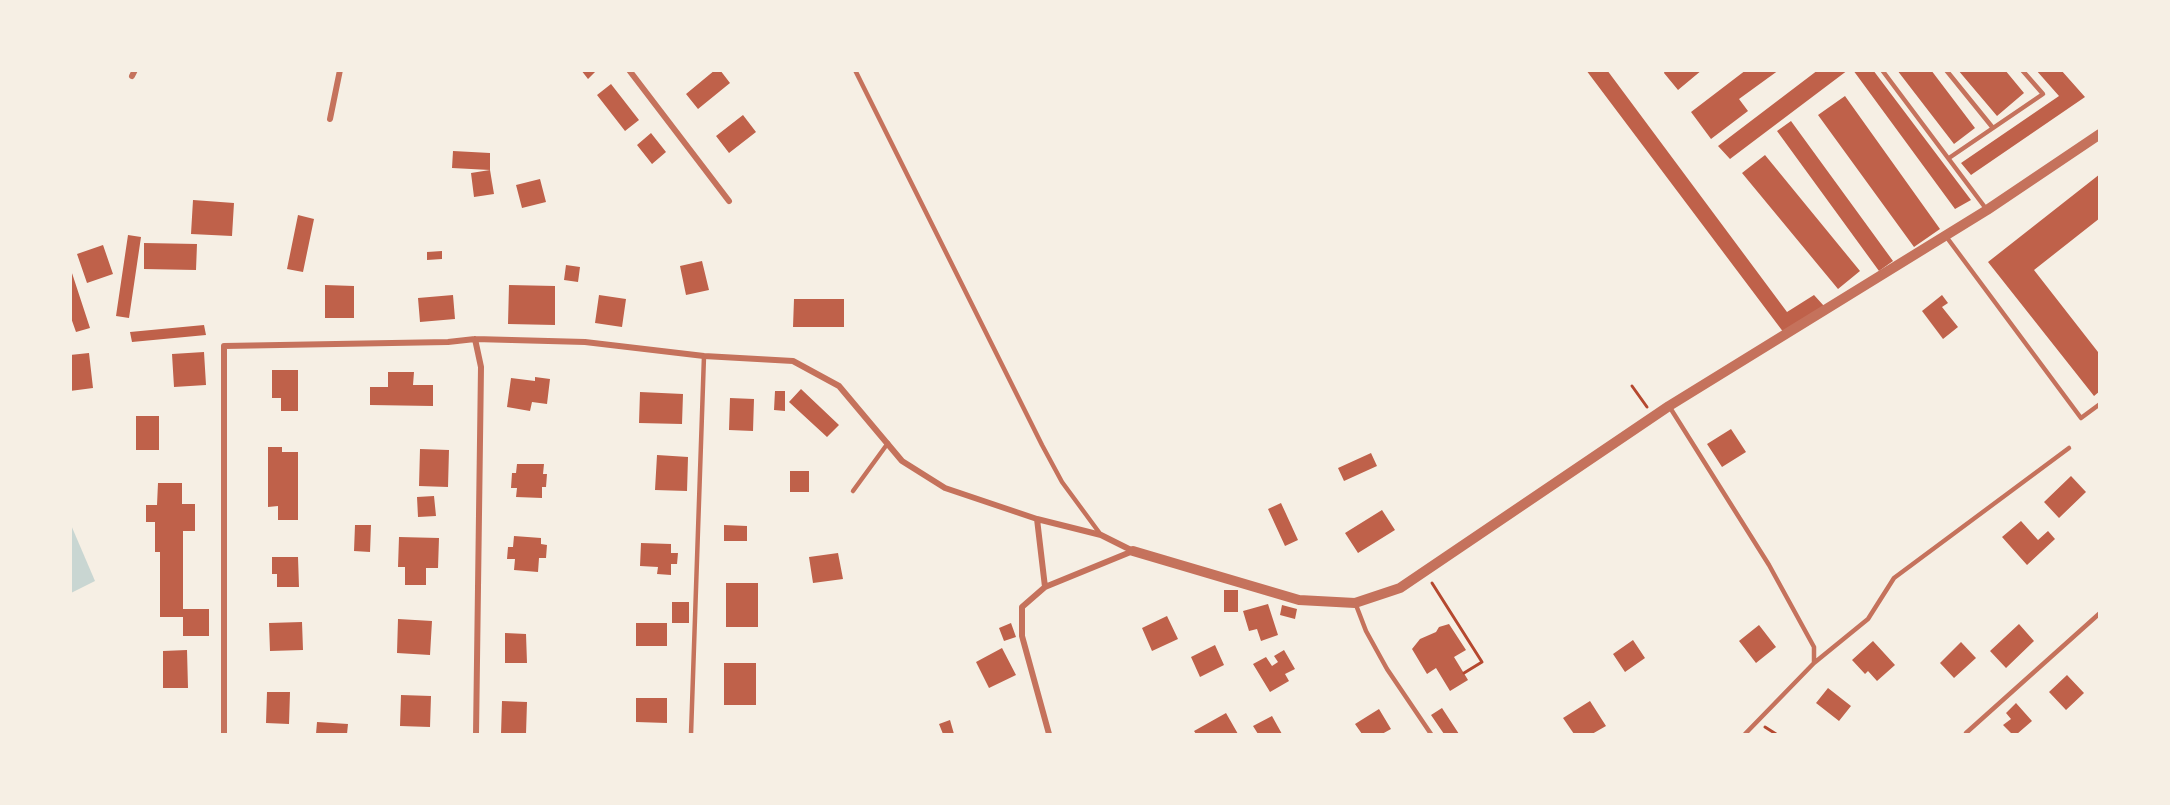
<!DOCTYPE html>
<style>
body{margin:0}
#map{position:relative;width:2170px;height:805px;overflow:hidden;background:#f6efe4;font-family:"DejaVu Sans",sans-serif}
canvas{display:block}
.frame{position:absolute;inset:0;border:72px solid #f6efe4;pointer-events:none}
</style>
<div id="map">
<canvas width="2170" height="805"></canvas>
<div class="frame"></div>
</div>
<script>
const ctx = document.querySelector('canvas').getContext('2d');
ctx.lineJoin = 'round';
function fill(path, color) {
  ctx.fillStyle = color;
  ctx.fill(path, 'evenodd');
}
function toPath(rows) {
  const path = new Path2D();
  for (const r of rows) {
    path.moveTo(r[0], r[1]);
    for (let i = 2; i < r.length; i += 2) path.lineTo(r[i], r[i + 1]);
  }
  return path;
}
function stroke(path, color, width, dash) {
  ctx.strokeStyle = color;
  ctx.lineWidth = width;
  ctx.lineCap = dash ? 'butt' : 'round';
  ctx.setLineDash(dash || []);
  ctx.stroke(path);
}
fill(toPath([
 [71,525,95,581,71,593,70,593]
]), '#c9d6d2');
fill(toPath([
 [581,70,597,70,588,79],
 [715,70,720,70,730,83,698,109,686,94],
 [1586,70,1607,70,1787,312,1814,295,1824,306,1784,333],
 [1665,70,1702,70,1678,90,1664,73],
 [1746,70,1779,70,1739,99,1748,111,1711,139,1691,112],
 [1818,70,1848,70,1730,159,1718,146],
 [1853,70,1873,70,1971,200,1955,209],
 [1897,70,1931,70,1975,128,1954,144],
 [1958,70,2005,70,2024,93,1997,116],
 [2036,70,2061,70,2085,97,1971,175,1961,163,2059,96],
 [611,84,639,120,625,131,597,95],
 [1845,96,1940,229,1914,247,1818,115],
 [743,115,756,132,729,153,716,136],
 [1791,121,1893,261,1879,271,1777,131],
 [651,133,666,152,652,164,637,145],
 [453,151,490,153,490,170,494,194,474,197,471,173,490,170,452,168],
 [1765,155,1860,271,1838,289,1742,173],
 [2100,174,2100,218,2034,270,2098,352,2100,351,2100,391,2094,396,1988,262],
 [540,179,546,202,522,208,516,185],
 [193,200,234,203,232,236,191,234],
 [298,215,314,219,303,272,287,269],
 [128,235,141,237,129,318,116,316],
 [144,243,197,244,196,270,144,269],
 [103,245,113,274,87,283,77,254],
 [442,251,442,259,427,260,427,252],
 [702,261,709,290,686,295,680,266],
 [566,265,580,267,578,282,564,280],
 [71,270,90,328,76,332,70,315],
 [325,285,354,286,354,318,325,318],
 [509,285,555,286,555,325,508,324],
 [453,295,455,319,420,322,418,298],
 [599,295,626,299,622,327,595,323],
 [1942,295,1948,303,1942,307,1958,327,1943,339,1922,311],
 [794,299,844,299,844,327,793,327],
 [204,325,206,335,132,342,130,332],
 [204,352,206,385,174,387,172,354],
 [89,353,93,388,70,391,70,355],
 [272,370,298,370,298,411,281,411,281,398,272,398],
 [388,372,414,372,413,385,433,385,433,406,370,405,370,387,388,387],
 [535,377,550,379,547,404,532,402,530,411,507,407,511,378,535,381],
 [801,389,839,425,827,437,789,402],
 [775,391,785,391,785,411,774,410],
 [640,392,683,394,682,424,639,423],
 [730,398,754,399,753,431,729,430],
 [136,416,159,416,159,450,136,450],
 [1731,429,1746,452,1722,467,1707,444],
 [268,447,282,447,282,452,298,452,298,520,278,520,278,506,268,507],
 [420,449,449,450,448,487,419,486],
 [1371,453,1377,466,1344,481,1338,468],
 [657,455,688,457,687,491,655,490],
 [517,464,544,464,543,474,547,474,546,487,542,487,542,498,516,497,517,488,511,488,512,473,516,473],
 [790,471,809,471,809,492,790,492],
 [2071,476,2086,492,2059,518,2044,502],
 [158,483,182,483,182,504,195,504,195,531,183,531,183,609,209,609,209,636,183,636,183,617,160,617,160,552,155,552,155,522,146,522,146,505,157,505],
 [434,496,436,516,418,517,417,497],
 [1281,503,1298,540,1285,546,1268,509],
 [1382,510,1395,530,1358,553,1345,533],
 [2021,521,2038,540,2048,531,2055,539,2027,565,2002,537],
 [355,525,371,525,370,552,354,551],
 [724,525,747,526,747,541,724,541],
 [514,536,541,538,541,544,547,545,546,558,539,558,538,572,514,570,515,559,507,559,508,547,513,547],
 [399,537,439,538,438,568,426,568,426,585,405,585,405,567,398,567],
 [641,543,671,544,671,553,678,553,677,564,671,564,671,575,657,574,658,567,640,566],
 [838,553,843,579,813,583,809,557],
 [272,557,298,557,299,587,277,587,277,574,272,574],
 [726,583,758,583,758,627,726,627],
 [1224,590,1238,590,1238,612,1224,612],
 [672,602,689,602,689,623,672,623],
 [1268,604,1278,635,1261,641,1257,629,1249,631,1243,611],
 [1282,605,1297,609,1295,619,1280,615],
 [1167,616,1178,639,1152,651,1142,628],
 [398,619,432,621,430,655,397,653],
 [302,622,303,650,270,651,269,623],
 [636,623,667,623,667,646,636,646],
 [1011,623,1016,637,1004,641,999,628],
 [1449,624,1466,650,1454,657,1468,680,1450,691,1436,668,1427,674,1412,649,1420,639,1436,632,1439,627],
 [2019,624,2034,641,2006,668,1990,651],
 [1759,625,1776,647,1756,663,1739,641],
 [505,633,526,634,527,663,505,663],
 [1633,640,1645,658,1625,672,1613,654],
 [1873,641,1895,665,1877,681,1868,671,1865,674,1852,660],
 [1961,642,1976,658,1954,678,1940,663],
 [1215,645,1224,665,1200,677,1191,657],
 [1002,648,1016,675,989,688,976,662],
 [187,650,188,688,163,688,163,651],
 [1284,650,1295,669,1285,674,1289,681,1270,692,1253,664,1266,657,1272,666,1278,662,1274,656],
 [724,663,756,663,756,705,724,705],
 [2067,675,2084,693,2066,710,2049,692],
 [1828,688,1851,706,1839,721,1816,703],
 [267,692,290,692,289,724,266,723],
 [401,695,431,696,430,727,400,726],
 [636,698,667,698,667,723,636,722],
 [502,701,527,702,526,734,501,734],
 [1590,701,1606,726,1592,734,1574,734,1563,718],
 [2016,703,2032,721,2017,734,2012,734,2003,725,2011,719,2006,713],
 [1442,708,1459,734,1444,734,1431,715],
 [1379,709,1391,729,1382,734,1362,734,1355,724],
 [1226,713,1238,734,1196,734,1194,731],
 [1272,716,1282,734,1258,734,1253,726],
 [950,720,954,734,943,734,939,724],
 [317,722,348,724,347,734,316,734]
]), '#bf614a');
stroke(toPath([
 [1632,386,1647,407],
 [1432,583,1482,662,1464,673],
 [1765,727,1776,734]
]), '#b5482f', 3);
stroke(toPath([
 [855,70,1042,445,1062,482,1101,535],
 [1882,70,1987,210],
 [1946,70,1993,128],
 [1949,158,2043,94,2022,70],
 [1945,235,2081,418,2100,404],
 [1669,406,1769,565,1814,647,1814,663,1745,734],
 [853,491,888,443],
 [1356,605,1366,631,1387,669,1431,734],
 [1814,663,1868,619,1894,578,2069,448],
 [1966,733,2100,613],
 [691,734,704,356]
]), '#c5725c', 4.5);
stroke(toPath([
 [629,70,729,201],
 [132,76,135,70],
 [330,119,340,70],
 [475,339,481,367,476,734],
 [1037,519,1045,587],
 [224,734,224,346,448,342,475,339,585,342,704,356,793,361,839,386,902,461,945,488,1037,519,1101,535,1133,551],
 [1049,734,1022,636,1022,607,1045,587,1133,551]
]), '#c5725c', 6);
stroke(toPath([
 [1133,551,1299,600,1355,603,1400,588,1669,406,1987,210,2100,134]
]), '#c5725c', 10);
</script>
